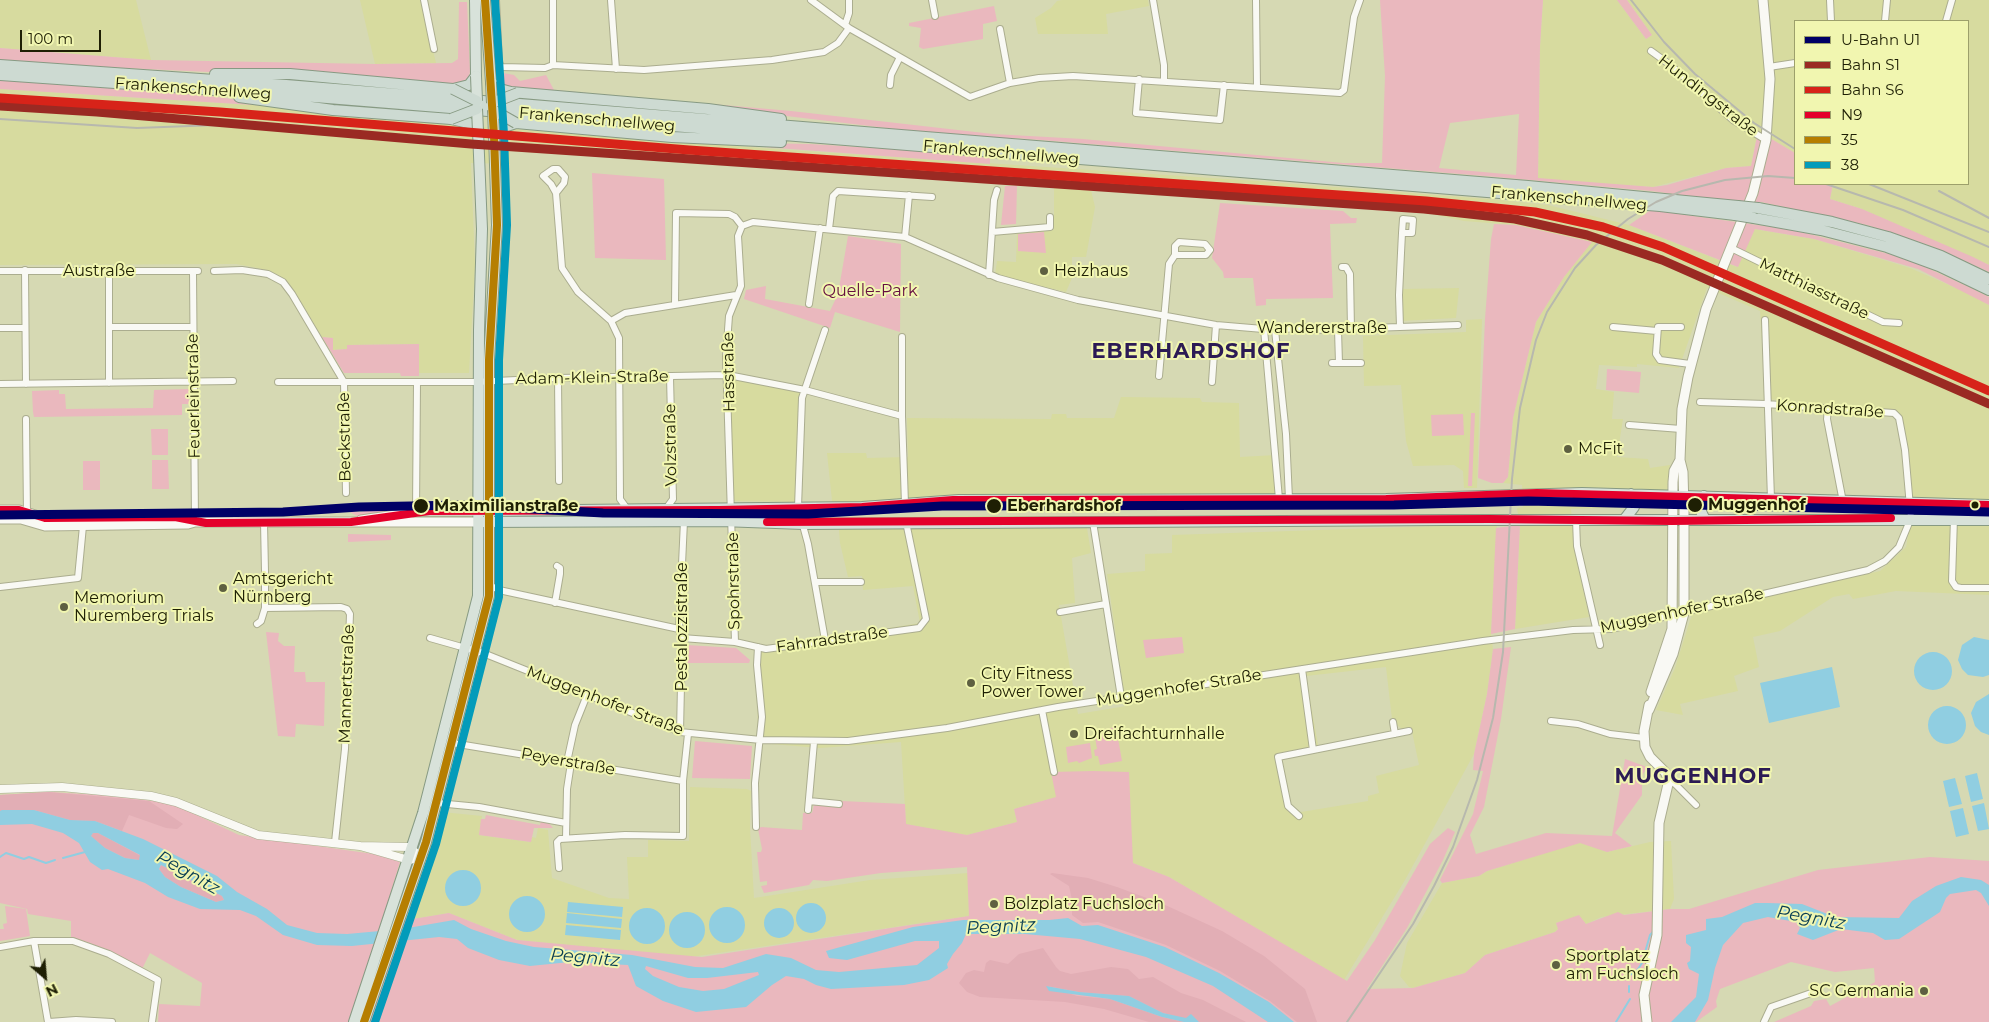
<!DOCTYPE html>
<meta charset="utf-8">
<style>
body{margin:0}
#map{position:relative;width:1989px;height:1022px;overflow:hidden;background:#d6d9b3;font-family:Montserrat,sans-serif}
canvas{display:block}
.legend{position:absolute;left:1794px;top:20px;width:175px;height:165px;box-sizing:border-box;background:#f1f6b0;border:1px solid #9da06b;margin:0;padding:6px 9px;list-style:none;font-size:15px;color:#1e1f04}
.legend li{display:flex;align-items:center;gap:10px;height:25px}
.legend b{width:25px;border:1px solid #9da06b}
.north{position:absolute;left:20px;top:952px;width:50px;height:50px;-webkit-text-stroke:4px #f1f6b0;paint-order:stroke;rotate:153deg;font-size:14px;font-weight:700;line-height:20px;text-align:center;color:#1e1f04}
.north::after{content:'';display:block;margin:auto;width:18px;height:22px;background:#1e1f04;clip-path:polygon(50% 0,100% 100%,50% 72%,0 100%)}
.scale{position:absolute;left:20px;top:30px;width:81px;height:22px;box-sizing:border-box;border:2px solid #1e1f04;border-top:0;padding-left:6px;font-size:15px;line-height:18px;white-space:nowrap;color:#1e1f04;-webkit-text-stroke:4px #f1f6b0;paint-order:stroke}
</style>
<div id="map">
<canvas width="1989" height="1022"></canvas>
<ul class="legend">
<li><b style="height:6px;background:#006"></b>U-Bahn U1</li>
<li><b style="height:6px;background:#9a2a23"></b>Bahn S1</li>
<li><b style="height:6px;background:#d72319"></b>Bahn S6</li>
<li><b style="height:6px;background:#e4002b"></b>N9</li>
<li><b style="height:6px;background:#b67e01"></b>35</li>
<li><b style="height:6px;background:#039bba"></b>38</li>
</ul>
<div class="north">N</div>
<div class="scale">100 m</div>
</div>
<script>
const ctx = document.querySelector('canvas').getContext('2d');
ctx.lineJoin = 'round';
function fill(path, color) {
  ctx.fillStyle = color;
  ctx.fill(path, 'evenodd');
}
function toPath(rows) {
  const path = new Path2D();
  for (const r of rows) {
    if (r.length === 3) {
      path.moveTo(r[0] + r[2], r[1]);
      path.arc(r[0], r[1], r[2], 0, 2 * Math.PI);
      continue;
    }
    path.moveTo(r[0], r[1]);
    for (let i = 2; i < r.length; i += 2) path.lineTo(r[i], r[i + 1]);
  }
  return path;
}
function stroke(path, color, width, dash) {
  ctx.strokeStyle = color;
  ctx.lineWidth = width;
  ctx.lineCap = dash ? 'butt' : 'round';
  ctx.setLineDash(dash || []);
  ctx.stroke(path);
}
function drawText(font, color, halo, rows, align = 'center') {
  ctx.font = font + ' Montserrat,sans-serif';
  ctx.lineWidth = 4;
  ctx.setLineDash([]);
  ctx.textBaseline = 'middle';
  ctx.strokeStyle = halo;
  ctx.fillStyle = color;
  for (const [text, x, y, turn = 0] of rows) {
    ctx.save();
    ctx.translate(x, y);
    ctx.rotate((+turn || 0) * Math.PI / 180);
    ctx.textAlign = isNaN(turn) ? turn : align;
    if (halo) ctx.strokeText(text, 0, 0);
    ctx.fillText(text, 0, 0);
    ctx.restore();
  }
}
fill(toPath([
 [0,0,136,0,151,60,0,48],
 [360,0,421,0,436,63,375,64],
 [1062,0,1148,0,1149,6,1106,14,1108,34,1038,34,1035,18,1051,8,1057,1],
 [1543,0,1617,0,1646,39,1652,35,1627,0,1989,0,1989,265,1862,209,1830,199,1833,184,1968,184,1968,21,1795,21,1795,153,1758,131,1751,166,1726,168,1653,187,1538,179,1540,46],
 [0,89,269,106,459,125,775,149,1257,181,1500,200,1548,205,1629,225,1737,267,1754,229,1814,239,1910,268,1970,294,1989,305,1989,595,1896,591,1853,599,1849,594,1833,597,1780,631,1753,637,1759,667,1734,676,1738,691,1680,704,1683,715,1656,710,1675,668,1692,614,1880,571,1906,547,1913,510,1895,410,1766,399,1760,311,1707,288,1679,368,1637,364,1637,367,1599,365,1596,389,1614,392,1612,419,1623,419,1617,457,1648,459,1650,468,1670,465,1665,506,1571,509,1575,551,1589,617,1515,629,1520,525,1517,508,1523,507,1522,485,1503,483,1508,477,1513,418,1536,322,1564,277,1591,242,1516,225,1464,221,1427,213,1091,190,1095,207,1086,257,1072,257,1072,278,1066,292,995,275,997,261,1016,262,1017,233,1054,230,1054,186,510,151,510,164,471,163,475,265,469,373,419,373,418,344,347,345,347,349,333,350,333,338,322,337,293,289,277,274,258,268,236,264,0,265],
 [1459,288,1456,318,1401,321,1401,289],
 [1482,319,1477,488,1464,488,1463,471,1454,465,1413,466,1406,441,1401,385,1364,386,1363,336,1466,332,1466,320],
 [728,375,805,390,798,502,727,501],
 [1121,397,1200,398,1202,402,1239,403,1240,457,1276,455,1277,502,945,503,833,510,827,453,866,453,867,458,908,457,907,418,1051,419,1052,414,1066,414,1067,418,1114,418],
 [951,516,1085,516,1091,553,1072,558,1075,603,1059,605,1078,714,1126,706,1107,574,1145,571,1145,554,1172,553,1172,535,1497,524,1491,634,1493,649,1487,694,1474,754,1405,880,1344,980,1169,877,1133,863,1051,772,1057,797,1014,809,1017,822,967,835,956,834,906,824,901,742,820,748,758,743,757,668,759,649,920,623,913,586,863,590,862,576,848,577,840,543,838,518],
 [1386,667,1392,719,1396,719,1397,725,1402,729,1411,727,1419,765,1376,776,1379,793,1368,796,1368,801,1301,812,1292,808,1282,758,1319,751,1306,676],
 [690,787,747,789,751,791,750,828,754,898,870,880,968,873,969,916,691,957,517,940,449,913,407,920,442,812,482,816,479,835,530,842,532,837,536,838,538,828,548,830,552,878,609,898,629,899,627,857,648,857,648,840,689,841],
 [1671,841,1674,899,1670,909,1601,917,1586,924,1579,916,1556,923,1558,929,1555,932,1485,955,1465,973,1413,988,1409,987,1400,976,1407,943,1442,883,1479,876,1487,871,1580,842,1607,852,1650,842]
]), '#d7db9f');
fill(toPath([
 [1380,0,1543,0,1540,46,1538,178,1653,187,1667,185,1726,168,1751,166,1758,131,1795,153,1795,184,1833,184,1830,199,1862,209,1973,257,1989,265,1989,272,1934,247,1867,225,1761,202,1759,205,1651,191,1497,177,1016,138,1005,140,936,134,695,105,512,88,501,85,498,72,514,75,520,81,546,75,554,90,791,111,993,134,1083,139,1343,163,1382,163,1385,76],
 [1519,114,1516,175,1439,168,1450,123],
 [1617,0,1627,0,1652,35,1646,39],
 [459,2,467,2,470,71,469,78,459,84,0,62,0,48,151,60,375,64,452,63,458,59],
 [994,6,997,21,983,24,983,39,923,49,919,47,921,28,909,26,909,23],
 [0,78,196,94,266,104,269,106,0,89],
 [697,142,810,144,990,155,990,164],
 [592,173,664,179,666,260,595,258],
 [1005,186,1017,186,1016,224,1001,225],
 [1220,203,1343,211,1351,218,1357,218,1356,223,1330,224,1333,298,1266,299,1266,305,1256,306,1253,278,1224,278,1223,272,1212,258],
 [1651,210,1793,230,1889,254,1921,265,1973,289,1989,297,1989,305,1918,269,1814,239,1755,229,1738,267,1629,225],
 [1494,224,1516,225,1592,242,1564,277,1536,322,1513,418,1508,477,1503,483,1492,483,1478,478,1485,319,1491,239],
 [1044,232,1046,253,1018,251,1018,234],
 [848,236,901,244,900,332,835,312,830,328,744,299,746,290,766,286,765,299,830,311,838,294],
 [322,337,333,338,333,350,347,349,347,345,419,344,419,376,401,376,400,373,344,373],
 [1607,369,1641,372,1639,393,1606,390],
 [189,389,189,404,182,404,182,415,34,417,33,412,32,391,59,390,59,394,65,394,66,409,153,408,154,390],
 [1471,413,1475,413,1472,486,1468,486],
 [1463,414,1464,435,1432,436,1431,415],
 [151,429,168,429,168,455,152,455],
 [152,460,168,460,169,489,152,489],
 [83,461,100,461,100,490,83,490],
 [380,502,386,505,386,513,357,516,348,511,350,507,355,512,363,512,363,508,356,508,352,504,354,503,374,508],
 [719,512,719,516,501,520,501,517],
 [1520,525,1515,629,1491,634,1496,528],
 [348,534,391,535,391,540,348,542],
 [266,632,279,633,278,641,284,646,295,646,294,672,305,672,306,682,325,682,324,726,296,724,295,737,278,736],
 [1182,637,1184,653,1146,658,1143,640],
 [687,645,736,648,750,660,749,663,687,663],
 [1511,647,1501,719,1484,807,1470,835,1476,854,1546,833,1612,836,1625,759,1647,767,1642,776,1642,795,1615,833,1632,846,1607,852,1580,843,1487,871,1479,876,1442,883,1440,880,1473,814,1483,771,1473,770,1474,754,1487,694,1493,649],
 [1116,727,1122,761,1100,765,1098,756,1095,756,1094,750,1097,749,1094,731],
 [695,741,752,746,750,779,692,778],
 [1090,743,1092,758,1079,763,1077,761,1068,763,1066,747],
 [1093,771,1129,772,1133,863,1169,877,1347,981,1375,940,1430,844,1448,828,1455,832,1443,860,1407,928,1367,989,1413,988,1465,973,1485,955,1555,932,1558,929,1556,923,1579,915,1586,924,1618,912,1624,915,1670,909,1689,909,1818,870,1930,857,1989,861,1989,1022,1774,1022,1811,1006,1814,1001,1826,999,1830,1006,1875,982,1874,968,1835,972,1791,962,1720,989,1716,1001,1717,1007,1696,1022,158,1022,159,1004,200,1006,202,983,150,953,142,969,90,943,71,938,71,921,28,914,27,909,0,903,0,795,49,792,101,795,171,803,239,835,381,855,400,862,391,891,407,920,449,913,517,940,702,957,969,916,967,867,881,873,827,881,813,880,809,885,764,893,761,886,767,885,767,881,760,882,757,852,761,852,762,849,758,829,761,827,802,830,803,813,812,813,814,805,841,807,842,801,905,804,906,824,967,835,1017,822,1014,809,1056,797,1051,772],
 [486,815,540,825,541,820,547,821,553,828,534,828,531,842,479,835,481,819,485,819],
 [5,906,26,909,30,936,0,941,0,929,4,929,3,924,7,923]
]), '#eab8be');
fill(toPath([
 [49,792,149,801,183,824,177,829,166,828,129,815,122,831,95,821,70,820,34,810,0,811,0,795],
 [93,833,98,833,141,856,139,860,125,858,105,848,91,836],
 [161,865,222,896,224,900,216,902,181,887,165,877,159,869],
 [1052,873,1088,878,1117,887,1163,904,1222,931,1264,956,1305,989,1317,1022,1297,1022,1270,1001,1220,971,1166,945,1098,922,1083,923,1072,915,1072,900,1069,886,1050,874],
 [1043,948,1056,967,1060,971,1071,974,1111,967,1128,969,1139,979,1153,977,1181,993,1203,1000,1246,1022,1199,1022,1163,1013,1129,996,1079,992,1047,986,1077,996,1110,999,1162,1017,1184,1022,1149,1022,1104,1009,1065,1002,980,997,967,992,959,983,966,973,974,970,984,972,986,963,990,960,1008,964,1019,954]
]), '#e2aeb5');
fill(toPath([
 [1974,637,1989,640,1989,675,1983,677,1968,675,1962,669,1958,660,1962,645],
 [1933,671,19],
 [1832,667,1840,707,1769,723,1760,683],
 [1989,694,1989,735,1981,732,1975,726,1971,713,1976,702],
 [1947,725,19],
 [1977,773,1983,799,1971,802,1965,776],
 [1955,778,1962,804,1949,807,1943,781],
 [1984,803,1989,829,1978,831,1972,806],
 [1963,808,1969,834,1956,837,1950,811],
 [2,810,34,810,70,820,95,821,143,839,217,876,237,892,267,909,287,925,317,933,347,934,402,929,454,920,471,929,506,941,534,947,632,955,695,967,723,968,766,954,791,958,816,970,839,972,917,965,939,948,939,941,915,941,847,960,829,958,826,951,913,927,963,920,1049,920,1068,918,1082,926,1098,925,1165,947,1219,973,1269,1002,1294,1022,1268,1022,1213,986,1146,957,1080,939,1025,934,966,934,962,943,953,954,947,964,948,968,929,980,904,985,831,989,816,985,804,979,786,976,772,985,746,1007,696,1012,663,1001,636,986,628,965,570,962,530,966,499,960,468,948,457,939,439,937,352,946,317,945,283,935,256,916,240,910,200,909,168,897,145,883,108,869,102,870,90,862,79,843,63,833,32,824,0,825,0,811],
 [93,833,98,833,140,855,139,860,125,858,105,848,91,836],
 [161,865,222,896,224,900,216,902,181,887,165,877,159,869],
 [646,966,688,978,707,978,758,972,759,975,724,989,703,991,679,987,653,976,645,969],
 [463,888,18],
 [1961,877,1981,880,1989,885,1989,906,1981,893,1976,890,1950,894,1946,898,1940,912,1899,939,1885,940,1873,933,1841,929,1813,940,1797,934,1800,928,1796,922,1768,917,1743,923,1723,945,1715,968,1708,1000,1695,1022,1671,1022,1696,997,1699,974,1689,969,1687,963,1690,961,1691,947,1686,943,1686,935,1706,930,1706,919,1722,917,1755,903,1767,903,1802,904,1835,917,1899,918,1912,901,1936,886],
 [527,914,18],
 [568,902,623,907,622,917,567,912],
 [811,918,15],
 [727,925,18],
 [647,926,18],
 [779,923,15],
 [687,930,18],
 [567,913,622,919,621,928,566,923],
 [566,925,621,930,620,940,565,935],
 [1046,986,1079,992,1129,996,1163,1013,1186,1018,1191,1014,1199,1022,1184,1022,1162,1017,1110,999,1049,991]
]), '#90cee1');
stroke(toPath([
 [0,857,6,853,24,859,29,857,46,863,55,860],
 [63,858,85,852],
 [1628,980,1627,976,1636,972,1642,963,1650,935,1653,932],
 [1629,986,1629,992],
 [1616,1022,1630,999]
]), '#90cee1', 2);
const minor = toPath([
 [424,0,434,49],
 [496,0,499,62,501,67,545,68,553,65,644,70,772,60,824,52,838,43,849,28],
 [611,0,616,69],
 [811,0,849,28,970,97,1010,83,1039,78,1073,76,1340,93,1344,90,1354,17,1360,0],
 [932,0,935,16],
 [1153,0,1164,65,1164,81],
 [1256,0,1257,87],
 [1830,0,1831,21],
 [1885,21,1887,0],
 [1946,21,1952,0],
 [845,25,849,13,849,0],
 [1000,29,1010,83],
 [1651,51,1669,64,1733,120,1766,140],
 [553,65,553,0],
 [1769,67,1795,63],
 [1139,79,1136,113,1220,120,1224,85],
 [890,85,891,75,899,59],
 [556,193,551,184,543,176,553,169,558,169,565,177,564,183,556,193,562,268,578,292,611,321,619,338,620,499,628,510],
 [742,226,753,222,905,237,998,278,1078,300,1216,325,1275,330,1306,327,1312,330,1458,325],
 [829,229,833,196,838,191,932,197],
 [992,232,1050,227,1050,217],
 [905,237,909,195],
 [1731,248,1883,322,1899,323],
 [1342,267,1346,267,1350,274,1351,329],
 [25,270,26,384],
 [0,271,198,271],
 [109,271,109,383],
 [193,271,195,522],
 [214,271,242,270,268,274,283,282,292,294,344,382,346,493],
 [989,275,994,200,997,190],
 [675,304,676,213,729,214,735,217,742,226],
 [809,304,820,228],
 [1765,320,1771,499],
 [611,321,625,313,736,295],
 [109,327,193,327],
 [1400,327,1399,295,1401,253,1402,233,1403,219,1413,220,1412,233,1402,233],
 [1613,327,1657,331],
 [1681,327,1658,327,1656,354,1660,360,1690,364],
 [0,328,25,328],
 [1264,329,1279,499],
 [825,330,802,398,798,507,808,544,825,640],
 [1275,330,1286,434,1289,499],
 [1338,330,1339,363],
 [1332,363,1361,363],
 [1159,376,1169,264,1175,255,1206,255,1210,250,1205,244,1179,242,1175,246,1175,255],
 [558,378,559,481],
 [278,382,475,382,558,378,728,375,805,390,902,416,905,504],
 [1212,382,1216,325],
 [0,384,233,381],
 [1828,408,1827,419,1843,502],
 [902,416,902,337],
 [26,419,27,516],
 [1629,425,1681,429],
 [665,510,673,499,670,377],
 [416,512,417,382],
 [1954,518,1952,581,1956,587,1961,588,1989,588],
 [1576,520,1577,546,1600,645],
 [264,522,265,572],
 [1093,522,1121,697],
 [265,577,265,608,341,607,347,609,350,614,345,749,335,842],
 [816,582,861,582],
 [489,585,499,590,679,629],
 [0,587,78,578,83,526],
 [555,603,560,574,560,568,557,566],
 [1060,612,1106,604],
 [257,624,261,621,265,608],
 [430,638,483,653,680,732,761,740,848,741,947,728,1058,707,1483,641,1573,630,1611,629,1868,570,1885,561,1899,547,1911,518,1905,450,1899,418,1894,413,1766,404,1700,402],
 [682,638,735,642,766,649,919,628,926,619,906,522],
 [735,642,726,357,729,316,741,286,738,236,742,226],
 [1302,669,1313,750],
 [1042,710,1054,772],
 [1551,721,1578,724,1610,734,1644,738],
 [1393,722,1395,734],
 [680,732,682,638,679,629,684,521],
 [452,743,683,781],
 [567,762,575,725,587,695],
 [1669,780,1675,784,1696,805],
 [809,801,839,804],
 [437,803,479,807,566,823],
 [808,810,814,742],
 [1299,816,1288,806,1278,757,1409,731],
 [756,827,755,783,762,717,757,665,758,647],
 [566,838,567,789,571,763],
 [559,868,557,842,560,839,625,835,683,836,683,781,688,734],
 [34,941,48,1022],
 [0,947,34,941,73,941,109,954,158,980,152,1022],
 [49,1022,76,1020,112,1022],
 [1764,1022,1771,1007,1814,992]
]);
const tertiary = toPath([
 [0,789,62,787,151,796,176,802,258,835,360,846,409,860,421,857,409,847,360,846]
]);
const secondary = toPath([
 [0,510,19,510,45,518,175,517,189,519,195,522],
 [0,519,21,519,45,526,188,524,195,522,479,522],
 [361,520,423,511,480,511],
 [1651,692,1672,629,1673,482,1674,471,1680,460],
 [1649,710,1673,654,1684,613,1684,509,1683,472,1680,460,1682,409,1688,377,1706,309,1753,193,1766,140,1770,79,1763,0],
 [1647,1022,1644,995,1657,935,1659,823,1669,780,1665,772,1650,757,1645,747,1644,731,1649,705]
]);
const primary = toPath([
 [475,0,476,76],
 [485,0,491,82],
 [1704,496,1699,507,1705,520],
 [480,511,862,507,959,500,1386,499,1582,493,1989,505],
 [1624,520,1634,507,1631,494],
 [479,522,721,521,803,524,1444,520,1989,520],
 [354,1022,423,813,478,596,479,330,482,229,478,131],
 [364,1022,426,842,489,596,489,360,497,225,494,135]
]);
const trunk = toPath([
 [0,65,286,85,1528,186,1738,206],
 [215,74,290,74,453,89,469,85,476,76],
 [0,75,315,97,1660,206,1735,215],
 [491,82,500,89,511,92,708,109,781,119],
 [239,97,333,110,451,119,469,123,478,131],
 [494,135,501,128,516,123,672,137,781,142],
 [1758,208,1832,222,1888,237,1941,256,1989,279],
 [1754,218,1821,230,1887,247,1939,266,1989,290]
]);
stroke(minor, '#abad8f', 8);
stroke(tertiary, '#abad8f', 9);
stroke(secondary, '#abad8f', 11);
stroke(primary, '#879a83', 12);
stroke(trunk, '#879a83', 12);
stroke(minor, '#f9f9f4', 6);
stroke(tertiary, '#f9f9f4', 8);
stroke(secondary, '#f9f9f4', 9);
stroke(primary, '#d8e2da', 10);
stroke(trunk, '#cddad2', 10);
stroke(toPath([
 [1631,0,1664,42,1695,74,1754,123,1795,149],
 [0,119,137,128,217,125,261,126],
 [1826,184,1903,210,1989,247],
 [1869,184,1989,232],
 [1939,191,1989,218],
 [1347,1022,1413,924,1434,886,1453,847,1477,780,1493,718,1503,652,1512,479,1520,408,1536,340,1547,312,1575,268,1596,245,1628,219,1656,202,1682,191,1725,180,1768,176,1795,178]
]), '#b7b8ae', 2);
const primaryBridge = toPath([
 [476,76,477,101],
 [491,82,492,103],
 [477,109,478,131],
 [493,110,494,135]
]);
const trunkBridge = toPath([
 [453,89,477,101],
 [492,103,518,93],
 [493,110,516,123],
 [451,119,477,109],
 [1738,206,1758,208],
 [1735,215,1754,218]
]);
stroke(primaryBridge, '#879a83', 12, []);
stroke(trunkBridge, '#879a83', 12, []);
stroke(primaryBridge, '#d8e2da', 10);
stroke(trunkBridge, '#cddad2', 10);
stroke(toPath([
 [0,510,19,510,45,518,175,517,206,523,351,522,429,511,719,510,862,507,953,500,1386,499,1537,493,1989,505],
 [767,522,1490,519,1672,521,1891,518]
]), '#e4002b', 8);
stroke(toPath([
 [364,1022,426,842,489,596,489,360,497,225,494,135,485,0]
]), '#b67e01', 8);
stroke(toPath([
 [375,1022,436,844,499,597,499,360,507,225,504,134,495,0]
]), '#039bba', 8);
stroke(toPath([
 [0,106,97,112,471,144,1424,209,1515,219,1587,235,1662,260,1989,404]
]), '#9a2a23', 9);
stroke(toPath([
 [0,98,220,112,689,150,1426,201,1535,212,1603,227,1663,247,1989,391]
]), '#d72319', 9);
stroke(toPath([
 [0,515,283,512,359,507,462,505,603,513,808,514,942,506,1394,505,1528,501,1989,512]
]), '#006', 9);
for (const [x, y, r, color] of [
 [1044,271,5,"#5e6041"],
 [1568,449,5,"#5e6041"],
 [1695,505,8,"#1e1f04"],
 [1975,505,4.5,"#1e1f04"],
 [421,506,8,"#1e1f04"],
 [994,506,8,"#1e1f04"],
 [223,588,5,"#5e6041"],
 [64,607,5,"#5e6041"],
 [971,683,5,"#5e6041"],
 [1074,734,5,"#5e6041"],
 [994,904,5,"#5e6041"],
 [1556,965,5,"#5e6041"],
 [1924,991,5,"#5e6041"]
]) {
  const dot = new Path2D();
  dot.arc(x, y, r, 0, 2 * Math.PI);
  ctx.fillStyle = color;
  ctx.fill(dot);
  stroke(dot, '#f1f6b0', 2);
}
drawText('16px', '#1e1f04', '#f1f6b0', [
 ["Frankenschnellweg",193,89,4],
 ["Hundingstraße",1708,96,38],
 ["Frankenschnellweg",597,120,5],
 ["Frankenschnellweg",1001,153,5],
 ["Frankenschnellweg",1569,199,5],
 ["Austraße",99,271],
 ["Matthiasstraße",1814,289,26],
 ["Wandererstraße",1322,328],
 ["Hasstraße",729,372,-91],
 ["Adam-Klein-Straße",592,378,-1],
 ["Feuerleinstraße",194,396,-91],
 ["Konradstraße",1830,409,4],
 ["Beckstraße",345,437,-91],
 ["Volzstraße",671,445,-91],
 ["Spohrstraße",734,581,-91],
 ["Muggenhofer Straße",1682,611,-12],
 ["Pestalozzistraße",682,627,-90],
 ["Fahrradstraße",832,640,-8],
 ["Mannertstraße",347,684,-88],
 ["Muggenhofer Straße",1179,688,-9],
 ["Muggenhofer Straße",605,701,21],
 ["Peyerstraße",568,762,10]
]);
drawText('16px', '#1e1f04', '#f1f6b0', [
 ["Heizhaus",1054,271],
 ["McFit",1578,449],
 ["Amtsgericht",233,579],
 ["Nürnberg",233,597],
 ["Memorium",74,598],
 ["Nuremberg Trials",74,616],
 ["City Fitness",981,674],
 ["Power Tower",981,692],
 ["Dreifachturnhalle",1084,734],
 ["Bolzplatz Fuchsloch",1004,904],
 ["Sportplatz",1566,956],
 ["am Fuchsloch",1566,974],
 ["SC Germania",1914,991,"right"]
], 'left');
drawText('16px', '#650d40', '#f1f6b0', [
 ["Quelle-Park",870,291]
]);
drawText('bold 16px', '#1e1f04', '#f1f6b0', [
 ["Muggenhof",1708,505],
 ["Maximilianstraße",434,506],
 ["Eberhardshof",1007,506]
], 'left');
drawText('italic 18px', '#083d53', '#f1f6b0', [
 ["Pegnitz",188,873,30],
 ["Pegnitz",1811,918,10],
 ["Pegnitz",1001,927,-3],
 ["Pegnitz",585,958,5]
]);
ctx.letterSpacing = '1px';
drawText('bold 21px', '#2c1b55', '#f1f6b0', [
 ["EBERHARDSHOF",1191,352],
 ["MUGGENHOF",1693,777]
]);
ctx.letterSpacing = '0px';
</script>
